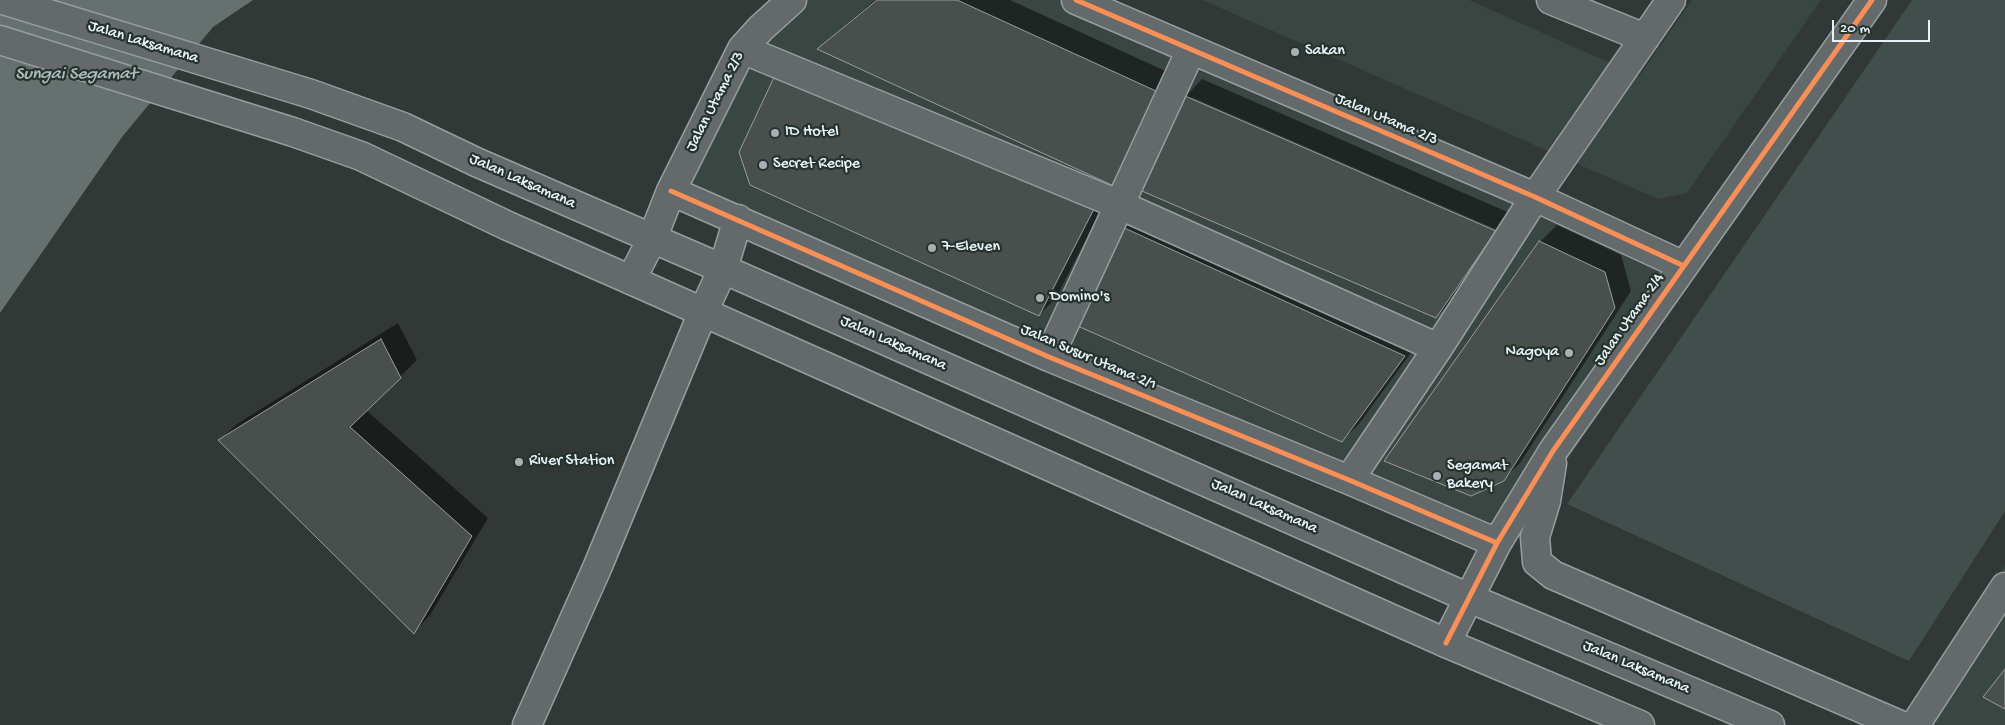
<!DOCTYPE html>
<style>
body{margin:0}
#map{position:relative;width:2005px;height:725px;overflow:hidden;background:#313835;font-family:"Gochi Hand",sans-serif}
canvas{display:block}
.scale{position:absolute;left:1832px;top:20px;width:98px;height:22px;box-sizing:border-box;border:2px solid #e8f1f8;border-top:0;padding-left:6px;font-size:15px;line-height:18px;white-space:nowrap;color:#e8f1f8;-webkit-text-stroke:4px #26332d;paint-order:stroke}
</style>
<div id="map">
<canvas width="2005" height="725"></canvas>
<div class="scale">20 m</div>
</div>
<script>
const ctx = document.querySelector('canvas').getContext('2d');
ctx.lineJoin = 'round';
function fill(path, color) {
  ctx.fillStyle = color;
  ctx.fill(path, 'evenodd');
}
function toPath(rows) {
  const path = new Path2D();
  for (const r of rows) {
    path.moveTo(r[0], r[1]);
    for (let i = 2; i < r.length; i += 2) path.lineTo(r[i], r[i + 1]);
  }
  return path;
}
function stroke(path, color, width, dash) {
  ctx.strokeStyle = color;
  ctx.lineWidth = width;
  ctx.lineCap = dash ? 'butt' : 'round';
  ctx.setLineDash(dash || []);
  ctx.stroke(path);
}
function drawText(font, color, halo, rows, align = 'center') {
  ctx.font = font + ' "Gochi Hand",sans-serif';
  ctx.lineWidth = 4.5;
  ctx.setLineDash([]);
  ctx.textBaseline = 'middle';
  ctx.strokeStyle = halo;
  ctx.fillStyle = color;
  for (const [text, x, y, turn = 0] of rows) {
    ctx.save();
    ctx.translate(x, y);
    ctx.rotate((+turn || 0) * Math.PI / 180);
    ctx.textAlign = isNaN(turn) ? turn : align;
    if (halo) ctx.strokeText(text, 0, 0);
    ctx.fillText(text, 0, 0);
    ctx.restore();
  }
}
fill(toPath([
 [776,0,1107,0,1702,262,1501,557,657,195],
 [1202,0,1469,0,1639,76,1692,0,1821,0,1687,193,1658,199],
 [2005,565,2005,725,1933,725,1908,714]
]), '#3a4641');
fill(toPath([
 [1912,0,2005,0,2005,511,1909,661,1567,504]
]), '#424e4b');
fill(toPath([
 [0,0,253,0,213,27,122,137,0,313]
]), '#66716f');
fill(toPath([
 [875,0,1010,0,1172,74,1132,169,820,49,836,33],
 [1202,79,1512,214,1500,231,1191,97,1191,100,1498,233,1453,300,1436,317,1144,191,1186,96],
 [751,184,1111,190,1056,298,1039,315],
 [1138,210,1421,339,1359,424,1342,441,1121,226],
 [1557,225,1621,255,1631,291,1520,463,1503,480,1540,242],
 [398,323,417,360,366,410,488,518,430,615,414,632,220,440,237,424]
]), '#0007');
const building = toPath([
 [877,0,957,0,1156,91,1116,187,817,49,877,0],
 [776,73,1095,207,1039,316,750,185,739,152,776,73],
 [1185,96,1496,231,1436,318,1142,191,1185,96],
 [1120,226,1405,356,1342,442,1073,324,1120,226],
 [1539,241,1605,272,1615,308,1504,481,1471,496,1384,461,1539,241],
 [381,339,401,378,350,427,472,536,414,634,218,440,381,339],
 [2005,669,2005,709,1983,697,2005,669]
]);
fill(building, '#494f4d');
stroke(building, '#989d9e', 1);
const minor = toPath([
 [1076,0,1535,197,1684,266],
 [1551,0,1645,38],
 [742,49,1120,205,1438,348],
 [671,191,1049,357,1349,480,1497,543],
 [631,280,652,239,671,191,742,49,761,28,792,0],
 [1049,357,1191,50],
 [1552,463,1546,501,1535,537,1537,562,1553,575,1900,725],
 [1349,480,1438,348,1535,197,1671,0],
 [1446,643,1497,543,1553,451,1872,0],
 [527,725,597,568,703,312,723,269,738,219],
 [1915,725,2005,587]
]);
const major = toPath([
 [3,0,311,94,403,127,476,162,723,269,1469,598,1770,725],
 [0,40,293,132,361,156,508,226,631,280,1446,643,1640,725]
]);
stroke(minor, '#989d9e', 31);
stroke(major, '#989d9e', 31);
stroke(minor, '#646a6b', 28);
stroke(major, '#646a6b', 28);
stroke(toPath([
 [1076,0,1535,197,1684,266],
 [671,191,1049,357,1349,480,1497,543],
 [1446,643,1497,543,1553,451,1872,0]
]), '#f78f57', 5);
for (const [x, y, r, color] of [
 [1295,52,5,"#a8b0b4"],
 [775,133,5,"#a8b0b4"],
 [763,165,5,"#a8b0b4"],
 [932,248,5,"#a8b0b4"],
 [1040,298,5,"#a8b0b4"],
 [1569,353,5,"#a8b0b4"],
 [519,462,5,"#a8b0b4"],
 [1437,476,5,"#a8b0b4"]
]) {
  const dot = new Path2D();
  dot.arc(x, y, r, 0, 2 * Math.PI);
  ctx.fillStyle = color;
  ctx.fill(dot);
  stroke(dot, '#26332d', 2);
}
drawText('16px', '#e8f1f8', '#26332d', [
 ["Jalan Laksamana",143,43,17],
 ["Jalan Utama 2/3",716,102,-63],
 ["Jalan Utama 2/3",1386,120,23],
 ["Jalan Laksamana",522,182,24],
 ["Jalan Utama 2/4",1630,320,-55],
 ["Jalan Laksamana",893,344,24],
 ["Jalan Susur Utama 2/1",1088,358,23],
 ["Jalan Laksamana",1264,507,24],
 ["Jalan Laksamana",1636,668,23]
]);
drawText('16px', '#e8f1f8', '#26332d', [
 ["Sakan",1305,52],
 ["ID Hotel",785,133],
 ["Secret Recipe",773,165],
 ["7-Eleven",942,248],
 ["Domino's",1050,298],
 ["Nagoya",1559,353,"right"],
 ["River Station",529,462],
 ["Segamat",1447,467],
 ["Bakery",1447,485]
], 'left');
drawText('italic 18px', '#b0babd', '#26332d', [
 ["Sungai Segamat",76,75]
]);
</script>
